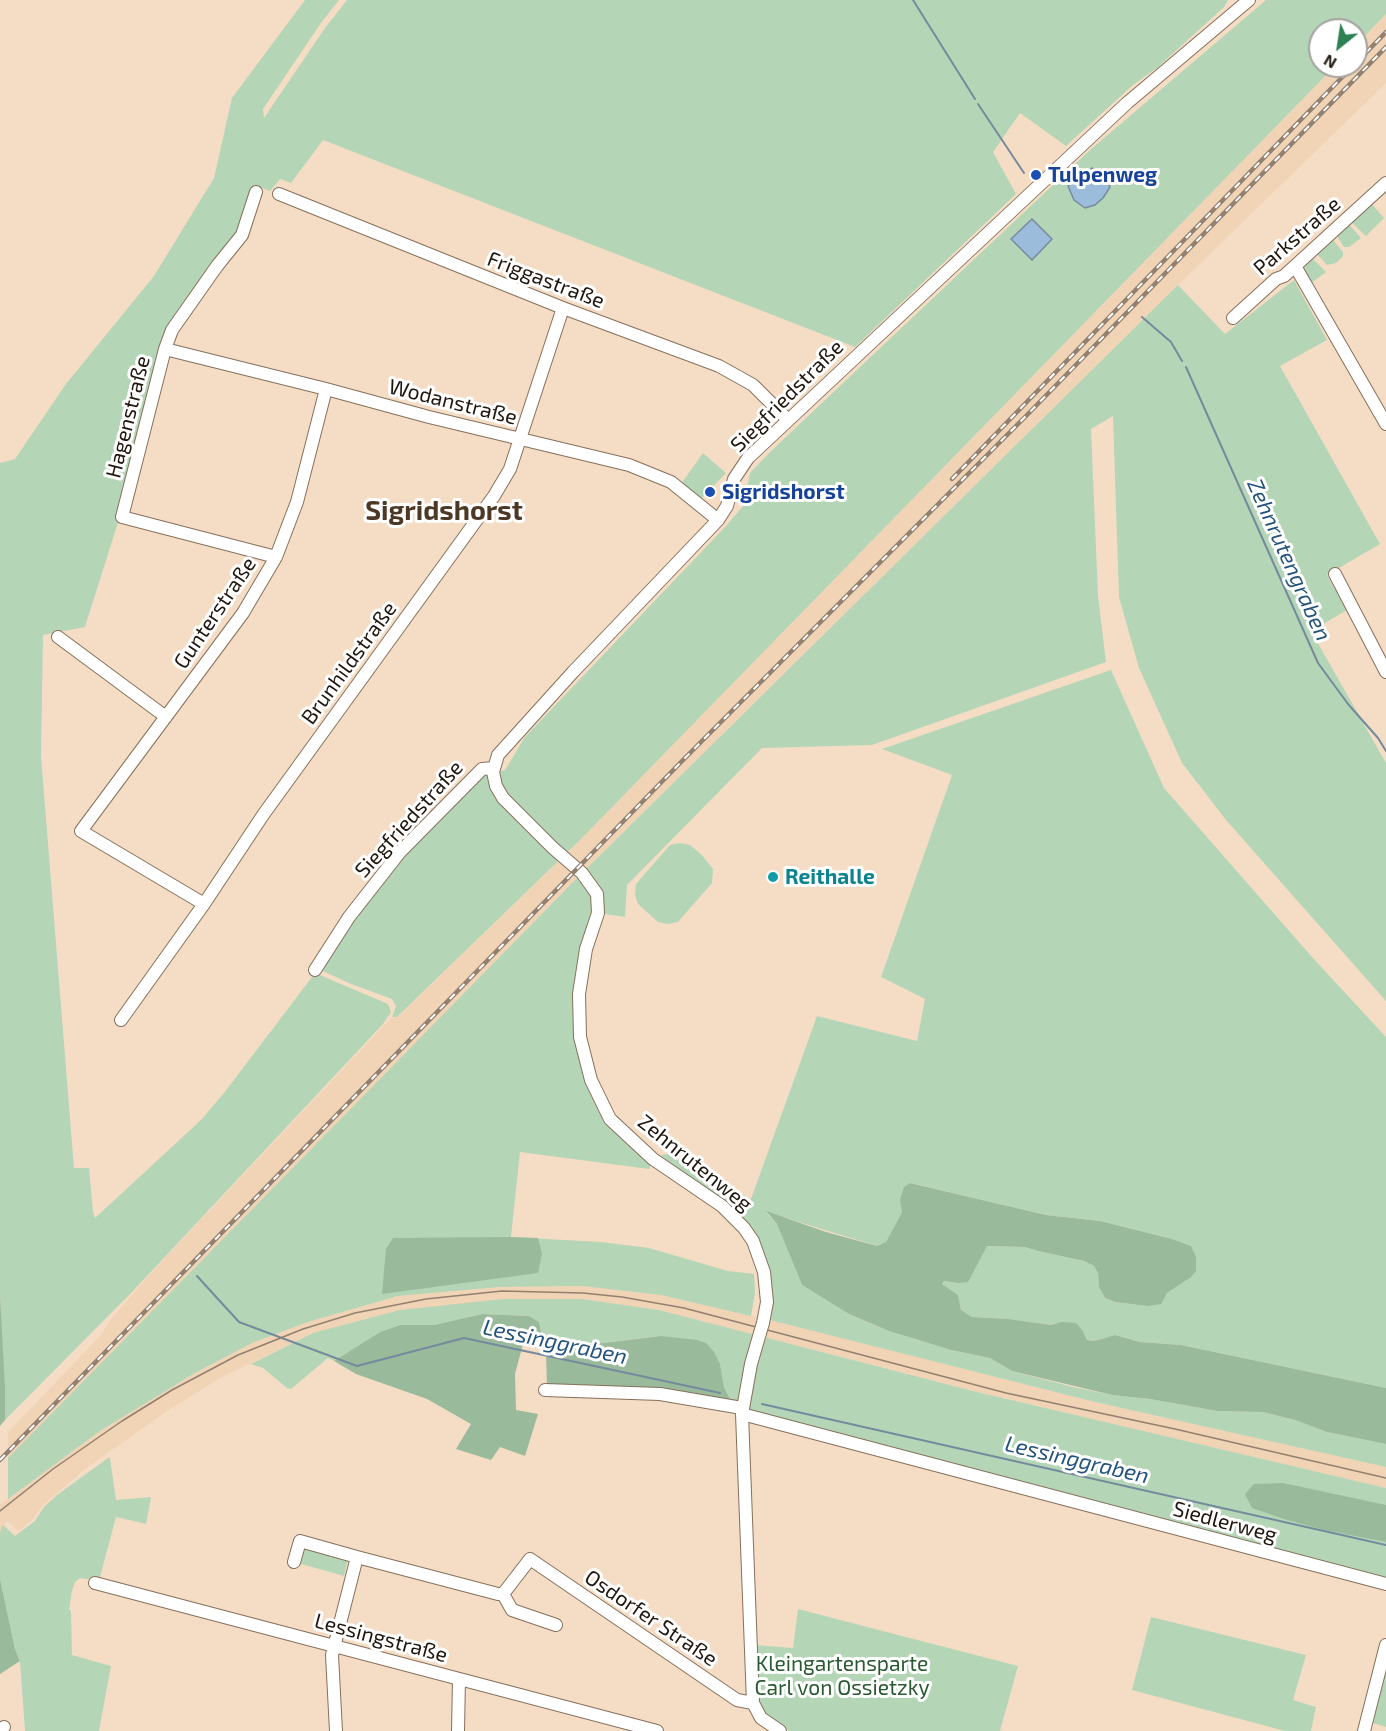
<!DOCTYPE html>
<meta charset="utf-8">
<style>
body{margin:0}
#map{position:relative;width:1386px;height:1731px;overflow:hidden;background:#f5ddc5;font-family:"Exo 2",sans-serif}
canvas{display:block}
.north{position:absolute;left:1308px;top:18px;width:60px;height:60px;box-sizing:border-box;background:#fff;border:2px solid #a5a29f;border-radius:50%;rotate:210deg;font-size:16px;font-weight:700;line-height:24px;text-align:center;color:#1f160e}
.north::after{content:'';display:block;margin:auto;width:21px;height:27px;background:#2c8053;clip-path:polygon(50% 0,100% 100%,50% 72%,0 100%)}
</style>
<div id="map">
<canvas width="1386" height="1731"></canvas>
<div class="north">N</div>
</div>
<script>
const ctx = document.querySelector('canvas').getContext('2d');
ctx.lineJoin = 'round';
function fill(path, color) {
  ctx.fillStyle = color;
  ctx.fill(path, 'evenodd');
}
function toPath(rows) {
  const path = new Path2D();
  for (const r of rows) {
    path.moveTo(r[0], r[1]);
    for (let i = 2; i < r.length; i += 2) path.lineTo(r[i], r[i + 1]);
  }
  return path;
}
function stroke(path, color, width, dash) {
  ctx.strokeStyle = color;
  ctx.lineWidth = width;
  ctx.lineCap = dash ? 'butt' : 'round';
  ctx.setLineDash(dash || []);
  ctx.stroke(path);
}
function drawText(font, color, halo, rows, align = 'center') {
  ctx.font = font + ' "Exo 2",sans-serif';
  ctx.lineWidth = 6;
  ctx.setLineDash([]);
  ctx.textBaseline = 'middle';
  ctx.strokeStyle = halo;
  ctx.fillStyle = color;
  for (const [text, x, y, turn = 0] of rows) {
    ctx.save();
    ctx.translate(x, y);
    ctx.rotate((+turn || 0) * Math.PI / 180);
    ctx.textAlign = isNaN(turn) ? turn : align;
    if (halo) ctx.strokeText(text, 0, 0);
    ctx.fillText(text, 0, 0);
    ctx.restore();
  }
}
fill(toPath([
 [1386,14,1386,83,1178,285,582,873,8,1458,8,1432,101,1335,111,1319,162,1261,392,1017,398,1017,580,840,1335,66,1356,66,1356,45],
 [582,1286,661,1295,783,1323,1095,1402,1386,1467,1386,1488,973,1391,659,1310,582,1299,313,1333,222,1377,167,1411,85,1469,42,1506,33,1519,20,1530,18,1531,7,1521,0,1532,0,1505,3,1503,100,1431,195,1373,252,1343,308,1322,398,1296,500,1287]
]), '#f1d3b5');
fill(toPath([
 [305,0,339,0,321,23,263,109,264,118,325,28,347,0,1228,0,1224,7,1158,67,1133,85,1066,146,1020,113,993,152,1016,194,855,347,323,140,291,183,280,179,270,191,257,186,240,235,169,331,119,519,85,627,43,635,41,756,74,1168,89,1168,93,1212,95,1218,201,1120,224,1093,315,973,388,1004,391,1012,383,1024,133,1291,5,1420,0,1294,0,463,15,459,66,384,154,276,214,178,232,98],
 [1266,0,1386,0,1386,14,1356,45,1356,30,1320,30,1320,66,1335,66,580,840,397,1017,392,1017,396,1006,392,999,351,984,323,971,321,964,402,853,479,776,505,770,525,737,726,526,744,505,750,473,770,452,1090,150],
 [1371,203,1384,218,1366,236,1351,222],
 [1348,223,1361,238,1349,247,1344,247,1337,236,1339,230],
 [1333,240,1343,252,1343,256,1336,263,1327,265,1317,254],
 [1311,257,1326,272,1310,284,1303,269],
 [1294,280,1327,340,1280,366,1380,544,1327,575,1334,588,1338,588,1349,609,1311,631,1386,763,1386,1001,1226,820,1182,763,1139,668,1119,597,1113,416,1091,429,1098,596,1106,662,872,745,762,748,627,885,625,917,598,913,586,949,580,1037,610,1119,653,1159,649,1169,520,1152,511,1237,601,1242,649,1248,728,1271,754,1274,755,1293,751,1316,661,1295,582,1286,500,1287,398,1296,308,1322,252,1343,195,1373,100,1431,8,1499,8,1458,582,873,1178,285,1225,334],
 [703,453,726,473,700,500,681,484],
 [1111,670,1164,788,1312,957,1386,1037,1386,1388,1181,1345,1140,1342,1115,1335,1094,1341,1087,1340,1083,1331,1061,1322,1051,1325,1009,1319,972,1317,961,1310,958,1295,942,1284,944,1281,958,1283,987,1246,1025,1247,1038,1251,1084,1261,1094,1266,1098,1273,1099,1287,1105,1298,1115,1302,1147,1306,1190,1278,1191,1246,1172,1239,1100,1221,1046,1215,911,1183,904,1187,901,1199,902,1212,886,1242,877,1246,766,1212,777,1224,802,1285,849,1314,889,1331,951,1350,990,1358,1012,1371,1073,1387,1112,1395,1150,1399,1217,1411,1263,1412,1295,1420,1327,1432,1386,1444,1386,1467,1095,1402,770,1320,772,1304,757,1243,661,1155,669,1154,751,1199,817,1016,917,1041,925,999,881,977,952,775,882,749],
 [680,843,690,845,701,854,713,869,712,883,678,922,668,924,658,922,638,904,635,895,636,884,670,845],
 [503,1299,582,1299,659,1310,973,1391,1386,1488,1386,1580,751,1413,748,1405,732,1403,724,1387,720,1364,660,1336,554,1349,544,1345,539,1322,529,1316,482,1314,434,1325,400,1325,380,1332,334,1361,328,1358,291,1389,287,1388,263,1368,251,1364,313,1333,400,1310],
 [108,1458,110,1458,116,1500,151,1497,146,1524,116,1517,99,1581,80,1578,75,1582,72,1591,69,1609,71,1611,72,1655,111,1666,99,1731,25,1731,20,1661,15,1649,0,1579,0,1532,3,1525,15,1536,35,1521,44,1507,57,1495],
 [303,1545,348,1558,344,1576,298,1563],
 [798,1609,1018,1666,1000,1731,789,1731,765,1715,757,1701,754,1645,793,1648],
 [1151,1617,1306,1655,1293,1700,1316,1707,1311,1731,1285,1731,1132,1690],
 [1386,1662,1386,1727,1370,1722]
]), '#b4d6b7');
fill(toPath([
 [910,1183,1046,1215,1100,1221,1172,1239,1191,1246,1196,1257,1196,1271,1190,1278,1167,1293,1161,1304,1147,1306,1115,1302,1105,1298,1099,1287,1098,1273,1094,1266,1084,1261,1038,1251,1025,1247,987,1246,968,1282,958,1283,944,1281,942,1284,958,1295,961,1310,972,1317,1009,1319,1051,1325,1061,1322,1076,1323,1083,1331,1087,1340,1094,1341,1115,1335,1140,1342,1181,1345,1386,1388,1386,1444,1327,1432,1295,1420,1263,1412,1217,1411,1150,1399,1112,1395,1012,1371,990,1358,951,1350,889,1331,849,1314,802,1285,777,1224,766,1211,826,1232,877,1246,886,1242,902,1212,900,1199,904,1187],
 [511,1237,538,1238,542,1254,538,1273,382,1294,386,1249,393,1238],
 [0,1294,5,1389,5,1420,0,1426],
 [482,1314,529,1316,539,1322,544,1345,554,1349,661,1336,697,1340,706,1343,714,1352,720,1364,724,1387,732,1403,547,1388,546,1351,523,1344,515,1374,516,1410,538,1414,525,1456,500,1447,491,1460,456,1449,471,1424,427,1399,356,1374,334,1361,380,1332,400,1325,434,1325],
 [1283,1483,1386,1505,1386,1542,1324,1530,1284,1519,1252,1508,1245,1494,1254,1484],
 [0,1579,15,1649,20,1661,0,1674]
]), '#99ba9b');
const water = toPath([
 [1092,168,1102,174,1110,187,1103,198,1095,205,1085,208,1074,200,1068,186,1092,168],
 [1032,219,1052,239,1032,260,1011,239,1032,219]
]);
fill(water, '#9cbcdb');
stroke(water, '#768a9e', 1.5);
stroke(toPath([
 [913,0,975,99],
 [978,104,1024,173],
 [1142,317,1171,342,1182,361],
 [1186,367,1318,663,1348,704,1378,738,1386,751],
 [197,1276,239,1322,357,1366,464,1338,720,1393],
 [762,1404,1386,1545]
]), '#768a9e', 2);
const minor = toPath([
 [256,192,242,235,217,266,172,330,165,349,122,517,276,557],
 [279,194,563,308,719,366,753,385,787,419],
 [1295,266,1386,424],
 [1233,318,1276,279,1284,276,1295,266,1386,183],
 [165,349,326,389,429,417,629,465,671,482,718,520],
 [1335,574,1386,672],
 [58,637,166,717],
 [204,904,81,831,243,613,276,557,297,502,326,389],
 [315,970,349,917,400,852,482,769,493,768],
 [121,1020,204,904,263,815,494,496,510,469,563,308],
 [763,1323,767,1302,764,1272,753,1241,744,1228,722,1206,653,1159,610,1119,591,1080,580,1037,579,994,586,949,598,913,597,894,582,873,553,848,503,798,496,786,493,772,498,755,573,672,718,520,727,506,734,479,748,458,1127,103,1249,0],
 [760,1333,751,1364,742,1414,753,1703,761,1718,780,1731],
 [545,1390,660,1394,742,1408],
 [742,1414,1386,1584],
 [357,1557,498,1594,503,1594,530,1559,737,1700,753,1703],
 [294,1562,300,1541,357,1557,332,1655,336,1731],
 [95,1583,657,1731],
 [503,1594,512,1610,556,1625],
 [0,1731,4,1727],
 [458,1731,459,1679],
 [1364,1731,1386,1645]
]);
stroke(minor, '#86705b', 14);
stroke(minor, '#fff', 12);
stroke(toPath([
 [0,1511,53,1469,122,1421,172,1390,238,1355,303,1329,355,1313,426,1299,502,1291,583,1293,622,1297,684,1308,1006,1393,1175,1429,1386,1478]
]), '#928170', 1.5);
const rail = toPath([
 [1356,63,1386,32],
 [952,479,1353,66],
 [0,1460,685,758,1027,415,1386,47]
]);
stroke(rail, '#928170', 4.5);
stroke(rail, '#fff', 2, [7]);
const minorBridge = toPath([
 [760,1333,763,1323]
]);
stroke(minorBridge, '#86705b', 14, []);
stroke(minorBridge, '#fff', 12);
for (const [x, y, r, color] of [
 [1036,175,6,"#1a4fb4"],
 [710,492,6,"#1a4fb4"],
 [773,877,6,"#0f9aa8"]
]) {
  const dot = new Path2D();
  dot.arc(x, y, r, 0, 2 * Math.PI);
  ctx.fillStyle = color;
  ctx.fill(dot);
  stroke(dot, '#fff', 2);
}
drawText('bold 21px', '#164399', '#fff', [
 ["Tulpenweg",1048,175],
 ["Sigridshorst",722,492]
], 'left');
drawText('21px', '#1f160e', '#fff', [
 ["Parkstraße",1297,236,-41],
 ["Friggastraße",546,280,21],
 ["Siegfriedstraße",787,396,-45],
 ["Wodanstraße",453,402,14],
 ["Hagenstraße",128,417,-76],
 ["Gunterstraße",215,613,-56],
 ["Brunhildstraße",349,663,-54],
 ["Siegfriedstraße",409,819,-48],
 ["Zehnrutenweg",695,1163,39],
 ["Siedlerweg",1225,1522,15],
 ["Osdorfer Straße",651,1618,34],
 ["Lessingstraße",381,1638,15]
]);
drawText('bold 21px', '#0d838f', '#fff', [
 ["Reithalle",785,877]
], 'left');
drawText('21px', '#295930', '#fff', [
 ["Kleingartensparte",842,1664],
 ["Carl von Ossietzky",842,1688]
]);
drawText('italic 22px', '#23537d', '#fff', [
 ["Zehnrutengraben",1289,560,66],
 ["Lessinggraben",555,1342,12],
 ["Lessinggraben",1077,1460,13]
]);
drawText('bold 27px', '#4c3825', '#fff', [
 ["Sigridshorst",444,511]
]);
</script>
